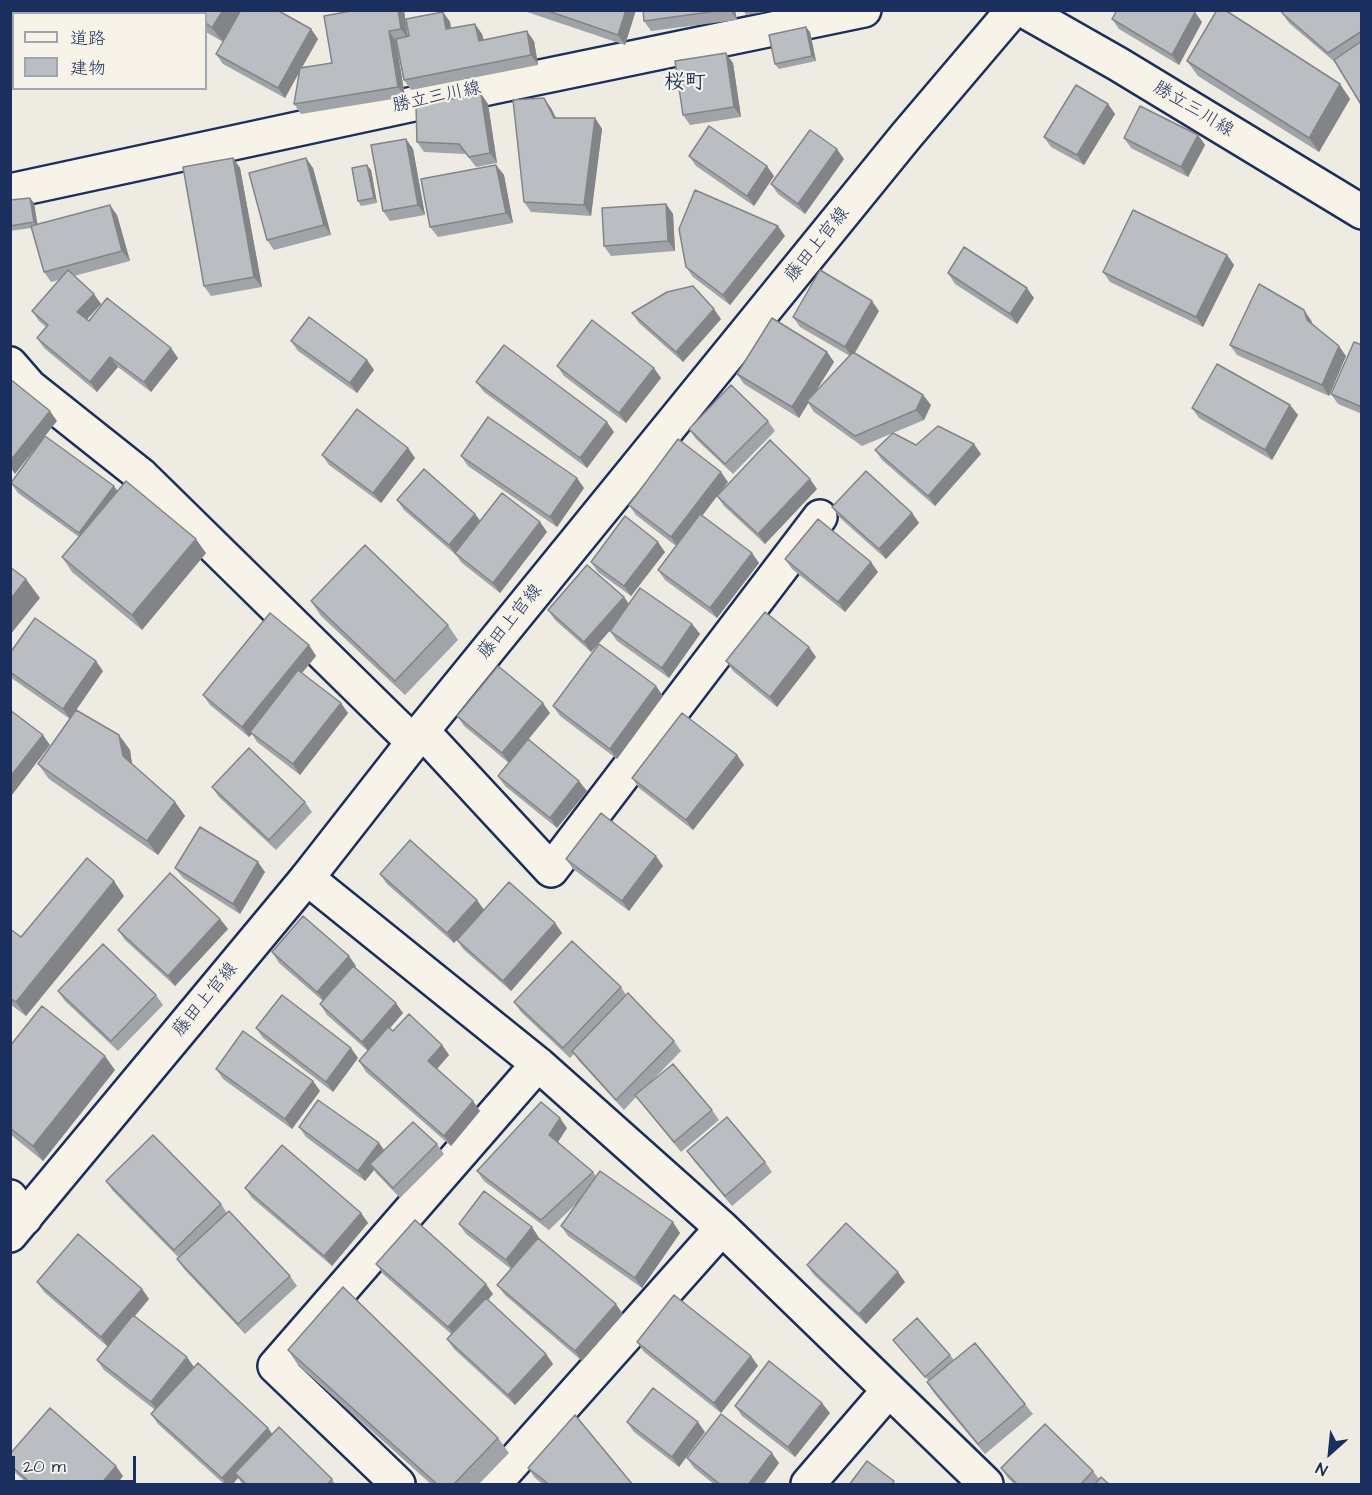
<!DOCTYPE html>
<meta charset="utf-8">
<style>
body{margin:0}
#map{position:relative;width:1372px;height:1495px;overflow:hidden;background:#eeebe2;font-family:"Architects Daughter","Klee One",sans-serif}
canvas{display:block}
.frame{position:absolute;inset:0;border:12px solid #1b2f5e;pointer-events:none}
.legend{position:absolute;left:12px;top:12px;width:195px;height:78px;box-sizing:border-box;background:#f7f3e8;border:2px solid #9fa5b1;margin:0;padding:8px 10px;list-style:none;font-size:18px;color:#1b2f5e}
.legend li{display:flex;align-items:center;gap:12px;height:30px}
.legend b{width:30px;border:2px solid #9fa5b1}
.north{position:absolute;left:1300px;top:1423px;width:60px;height:60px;-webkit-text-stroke:4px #f7f3e8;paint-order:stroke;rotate:207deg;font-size:16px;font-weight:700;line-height:24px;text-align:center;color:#1b2f5e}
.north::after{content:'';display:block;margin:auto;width:21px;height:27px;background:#1b2f5e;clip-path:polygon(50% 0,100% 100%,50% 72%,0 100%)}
.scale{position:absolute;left:12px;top:1456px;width:124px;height:27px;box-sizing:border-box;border:3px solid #1b2f5e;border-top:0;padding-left:8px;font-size:18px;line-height:21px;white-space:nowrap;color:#1b2f5e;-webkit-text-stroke:4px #f7f3e8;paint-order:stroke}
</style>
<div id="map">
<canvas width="1372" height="1495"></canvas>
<div class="frame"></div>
<ul class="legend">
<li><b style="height:8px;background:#f7f3e8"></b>道路</li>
<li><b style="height:16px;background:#babdc2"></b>建物</li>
</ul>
<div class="north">N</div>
<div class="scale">20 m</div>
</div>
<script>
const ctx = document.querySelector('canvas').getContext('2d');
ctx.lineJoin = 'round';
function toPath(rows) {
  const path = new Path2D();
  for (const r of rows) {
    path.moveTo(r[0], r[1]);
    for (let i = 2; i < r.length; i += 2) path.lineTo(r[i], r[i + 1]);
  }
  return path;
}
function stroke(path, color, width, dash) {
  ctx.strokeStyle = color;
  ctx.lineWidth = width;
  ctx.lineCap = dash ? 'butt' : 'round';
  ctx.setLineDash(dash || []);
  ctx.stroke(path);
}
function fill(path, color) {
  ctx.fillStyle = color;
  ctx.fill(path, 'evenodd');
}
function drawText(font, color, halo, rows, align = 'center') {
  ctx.font = font + ' "Architects Daughter","Klee One",sans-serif';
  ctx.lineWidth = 4.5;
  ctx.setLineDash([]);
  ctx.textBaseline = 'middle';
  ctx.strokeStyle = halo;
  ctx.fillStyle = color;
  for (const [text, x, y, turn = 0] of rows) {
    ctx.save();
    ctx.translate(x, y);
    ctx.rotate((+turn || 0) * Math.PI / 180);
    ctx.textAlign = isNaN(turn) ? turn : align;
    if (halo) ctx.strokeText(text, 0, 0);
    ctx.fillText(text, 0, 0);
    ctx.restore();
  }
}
const minor = toPath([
 [10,364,30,387,142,476,413,742],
 [422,731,551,870,820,517],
 [307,878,538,1064,722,1228,986,1484],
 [398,1484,275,1366,538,1064],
 [494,1484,722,1228],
 [808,1484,889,1390]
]);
const tertiary = toPath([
 [10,1197,25,1218]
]);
const secondary = toPath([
 [1023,10,1118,64,1362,212],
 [10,191,497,86,864,10],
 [10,1235,307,878,422,731,906,136,1013,10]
]);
stroke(minor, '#1b2f5e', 38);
stroke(tertiary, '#1b2f5e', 38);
stroke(secondary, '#1b2f5e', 38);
stroke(minor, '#f7f3e8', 33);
stroke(tertiary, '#f7f3e8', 33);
stroke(secondary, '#f7f3e8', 33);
fill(toPath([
 [170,10,277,10,311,29,318,39,302,67,332,63,356,10,404,10,408,36,443,12,450,22,451,29,482,34,484,40,534,41,538,65,411,90,404,80,396,41,405,97,301,114,294,104,299,72,285,98,223,64,216,54,223,42,206,32,206,14,175,14],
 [526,10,636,10,625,45,527,12],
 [643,10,735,10,737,20,651,31,644,21],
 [743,10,777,10,746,15],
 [1362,10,1362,106,1336,63,1289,23,1282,13],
 [1112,19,1202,22,1179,65,1119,29],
 [810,32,816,61,779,69,775,64],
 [1187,61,1340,84,1350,99,1319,152,1198,76],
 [733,63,741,117,690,125,683,115],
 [481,94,488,104,497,163,476,167,466,154,424,152,417,142],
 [1108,104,1115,114,1084,165,1051,147,1044,137],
 [551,108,556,118,595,118,602,129,591,216,531,212,524,202],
 [1198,135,1205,145,1188,177,1131,148,1124,138],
 [406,139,413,149,425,215,390,221,383,211],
 [689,156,774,176,754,206,696,166],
 [233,158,240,168,262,287,211,296,204,286],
 [844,159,805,214,778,194,771,184],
 [496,165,504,175,513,223,438,237,430,227],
 [313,168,331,235,274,250,267,240],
 [371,170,377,203,361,206,358,201],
 [30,198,34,203,37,225,117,215,130,261,74,276,101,304,87,320,89,321,178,358,151,392,118,367,97,392,44,348,37,338,46,327,39,321,32,311,59,280,51,282,44,272,31,228,10,231,10,200],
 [666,204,673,214,675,251,611,256,604,246],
 [785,236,730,305,693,277,686,267],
 [1227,255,1234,265,1203,327,1110,282,1103,272],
 [948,273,1034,298,1017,324,955,284],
 [879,311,855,353,923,395,931,405,924,420,893,433,916,445,981,454,935,506,882,460,875,450,893,433,862,446,814,412,808,403,799,418,744,384,737,374,827,352,834,362,813,396,850,356,800,327,793,317],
 [632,313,721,319,683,362,639,323],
 [1311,320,1312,323,1346,356,1329,396,1237,355,1230,345],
 [291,341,367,360,374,370,357,393,298,351],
 [1362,345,1362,414,1338,404,1331,394],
 [557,366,661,378,626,423,564,376],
 [476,382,614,432,587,468,484,392],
 [1290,405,1298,415,1272,460,1199,418,1192,408],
 [768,421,775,431,733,474,696,439,689,429],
 [408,448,415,458,381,503,329,465,322,455],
 [461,456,584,488,557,527,468,466],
 [728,482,718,495,817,489,765,544,724,506,717,496,702,516,759,563,717,618,665,580,658,570,676,546,636,515,629,505],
 [11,483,118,491,206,553,142,630,72,572,62,557,79,537,18,493],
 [397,500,480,521,540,522,547,532,500,593,462,563,456,555,404,510],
 [832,507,912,513,919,523,886,559,839,517],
 [665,552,631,596,598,572,591,562],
 [785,559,878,572,845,612,792,569],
 [624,597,629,604,692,624,700,634,669,678,617,641,610,631,610,630,591,652,555,620,548,610],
 [311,601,448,625,458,640,405,695,321,616],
 [309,645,316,656,302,673,348,713,300,775,257,742,252,734,249,737,210,705,203,695],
 [10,653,103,671,76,710,119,735,130,750,132,764,175,802,185,816,158,855,49,779,38,764,70,719,10,677],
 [816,657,777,707,733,671,726,661],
 [663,696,617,759,560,716,553,706],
 [550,713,528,739,587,791,557,828,505,786,498,776,509,763,464,726,457,716],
 [737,755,744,765,693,830,639,788,632,778],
 [212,787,305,802,312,812,276,850,219,797],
 [566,859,663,866,629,911,573,869],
 [175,868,265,872,240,914,183,878],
 [380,874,477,900,484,910,454,943,387,884],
 [124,896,26,1016,10,1004,10,929,21,937],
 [220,919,228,929,175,986,125,940,118,930],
 [555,923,562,933,511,991,464,950,457,940],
 [272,952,356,966,355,967,403,1013,390,1028,393,1031,442,1045,449,1055,437,1069,480,1111,451,1146,366,1072,359,1061,368,1051,327,1015,320,1004,323,1001,279,963],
 [621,987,626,995,674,1041,681,1051,650,1083,712,1110,719,1120,681,1152,636,1097,624,1110,579,1061,574,1054,570,1058,521,1012,514,1002],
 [58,991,156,995,163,1005,118,1051,65,1001],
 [256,1028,358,1058,333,1092,263,1038],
 [10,1046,115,1070,43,1161,10,1134],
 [216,1069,313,1081,320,1091,292,1129,223,1079],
 [299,1127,379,1143,384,1150,437,1144,444,1154,400,1198,377,1174,374,1170,365,1181,306,1137],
 [567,1128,558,1142,593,1172,596,1176,680,1233,642,1288,568,1236,561,1226,576,1204,549,1230,484,1181,477,1171],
 [687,1151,765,1162,772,1172,732,1206,694,1161],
 [106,1181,221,1204,227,1213,290,1276,297,1286,245,1334,184,1269,177,1259,178,1257,113,1191],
 [245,1188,361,1213,368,1223,332,1266,252,1198],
 [459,1224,532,1227,539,1238,623,1314,582,1361,505,1295,497,1285,511,1269,466,1234],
 [376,1264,493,1294,488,1300,546,1354,553,1364,515,1405,454,1349,447,1339,451,1334,383,1274],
 [807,1265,905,1282,866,1324,814,1275],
 [37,1282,142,1289,149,1299,135,1316,194,1367,268,1428,272,1434,332,1479,336,1485,243,1485,238,1478,232,1485,225,1485,158,1424,151,1414,155,1410,104,1370,97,1360,108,1347,44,1292],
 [893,1340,950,1355,954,1360,1025,1404,1033,1414,985,1454,934,1393,927,1382,929,1381],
 [637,1342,751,1356,758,1366,721,1413,644,1352],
 [288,1350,498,1438,509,1453,478,1485,432,1485,298,1365],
 [735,1406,830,1413,795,1457,742,1416],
 [627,1422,705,1432,679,1467,634,1432],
 [10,1454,123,1476,116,1485,29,1485,10,1468],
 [687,1458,779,1463,763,1485,715,1485,694,1468],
 [528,1468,633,1485,544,1485,535,1478],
 [1001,1468,1093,1471,1099,1479,1110,1485,1015,1485,1008,1478]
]), '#a0a3a7');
fill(toPath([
 [223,10,242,10,223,42,212,28],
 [398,10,404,10,408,39,401,29],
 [626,10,636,10,625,45,618,35],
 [730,10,735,10,737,20],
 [443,12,450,22,453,40,446,29],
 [1195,12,1202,22,1179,65,1172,55],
 [475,24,482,34,486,51,479,41],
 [806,27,810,32,816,61,812,56],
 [311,29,318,39,285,98,278,88],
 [389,31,396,41,405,97,398,87],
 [527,31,534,41,538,65,531,55],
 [726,53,733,63,741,117,734,107],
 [1340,84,1350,99,1319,152,1309,138],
 [481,94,488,104,497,163,490,153],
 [544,98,551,108,561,128,554,118],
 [1108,104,1115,114,1084,165,1077,155],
 [595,118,602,129,591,216,584,205],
 [1198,135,1205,145,1188,177,1181,167],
 [406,139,413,149,425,215,418,205],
 [837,149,844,159,805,214,798,204],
 [233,158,240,168,262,287,254,277],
 [306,158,313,168,331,235,324,225],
 [367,165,371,170,377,203,374,198],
 [496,165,504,175,513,223,506,213],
 [767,166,774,176,754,206,747,196],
 [30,198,34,203,38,227,34,222],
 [666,204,673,214,675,251,668,241],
 [110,205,117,215,130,261,122,251],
 [778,226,785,236,730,305,723,295],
 [1227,255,1234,265,1203,327,1196,317],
 [1027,288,1034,298,1017,324,1010,314],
 [94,294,101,304,84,322,77,312],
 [872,301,879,311,852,357,845,347],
 [714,309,721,319,683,362,676,352],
 [1304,310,1311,320,1314,330,1307,320],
 [1339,346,1346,356,1329,396,1322,385],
 [171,348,178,358,151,392,144,382],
 [827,352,834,362,799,418,792,407],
 [110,357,118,367,97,392,90,382],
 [367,360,374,370,357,393,350,383],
 [654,368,661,378,626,423,619,413],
 [923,395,931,405,924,420,916,410],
 [1290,405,1298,415,1272,460,1265,450],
 [50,411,57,421,15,474,10,467,10,461],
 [607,422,614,432,587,468,580,458],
 [974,444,981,454,935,506,928,496],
 [408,448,415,458,381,503,373,493],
 [721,472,728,482,678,547,671,537],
 [577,478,584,488,557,527,550,517],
 [810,479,817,489,765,544,758,534],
 [114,486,121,496,86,543,79,533],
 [912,513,919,523,886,559,879,549],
 [475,514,483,524,456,555,449,545],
 [540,522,547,532,500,593,493,583],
 [196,539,206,553,142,630,132,615],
 [658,542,665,552,631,596,624,586],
 [752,553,759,563,717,618,710,608],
 [871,562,878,572,845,612,838,602],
 [26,579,40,598,10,635,10,600],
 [624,597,631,607,591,652,584,642],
 [692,624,700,634,669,678,662,668],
 [309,645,316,656,252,733,250,732,252,734,249,737,242,727],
 [809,647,816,657,777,707,770,697],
 [96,661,103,671,70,719,63,709],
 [656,686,663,696,617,759,610,749],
 [341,703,348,713,300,775,293,764],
 [543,703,550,713,509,763,502,753],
 [43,735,50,745,12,795,10,793,10,777],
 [119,735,130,750,133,771,123,756],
 [737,755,744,765,693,830,686,820],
 [579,781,587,791,557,828,550,818],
 [175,802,185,816,158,855,147,841],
 [656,856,663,866,629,911,622,901],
 [258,862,265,872,240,914,233,904],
 [114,881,124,896,26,1016,16,1002],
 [477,900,484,910,454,943,447,933],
 [220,919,228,929,175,986,168,976],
 [555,923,562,933,511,991,503,981],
 [349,956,356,966,325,1002,317,992],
 [396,1003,403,1013,369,1052,362,1042],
 [442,1045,449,1055,435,1071,428,1061],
 [351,1048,358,1058,333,1092,326,1082],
 [105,1056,115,1070,43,1161,33,1146],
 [313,1081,320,1091,292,1129,285,1119],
 [473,1101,480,1111,451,1146,444,1136],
 [560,1118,567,1128,556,1145,549,1135],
 [379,1143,386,1153,370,1164,374,1170,365,1181,358,1171],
 [361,1213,368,1223,332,1266,324,1256],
 [673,1222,680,1233,642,1288,635,1278],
 [532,1227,539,1238,513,1270,506,1260],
 [898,1272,905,1282,866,1324,859,1314],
 [486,1284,493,1294,455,1337,448,1327],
 [142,1289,149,1299,108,1347,101,1337],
 [616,1304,623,1314,582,1361,575,1351],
 [546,1354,553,1364,515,1405,508,1395],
 [751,1356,758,1366,721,1413,714,1403],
 [187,1357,194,1367,158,1412,151,1402],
 [822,1403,830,1413,795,1457,788,1447],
 [698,1422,705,1432,679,1467,672,1457],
 [268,1428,275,1438,235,1473,238,1478,232,1485,226,1485,222,1478],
 [772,1453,779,1463,763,1485,748,1485],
 [116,1466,123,1476,116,1485,100,1485]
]), '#828488');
const building = toPath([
 [184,10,223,10,212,28,206,23,206,14,189,14,184,10],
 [241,10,277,10,311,29,278,88,216,54,241,10],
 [356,10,398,10,401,29,389,31,398,87,294,104,300,68,332,63,324,16,356,10],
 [545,10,626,10,618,35,545,10],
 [643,10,724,10,644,21,643,10],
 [1117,10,1193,10,1195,12,1172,55,1112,19,1117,10],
 [1217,10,1225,10,1340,84,1309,138,1187,61,1217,10],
 [1284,10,1362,10,1362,31,1328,53,1282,13,1284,10],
 [443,12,446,29,475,24,479,41,527,31,531,55,404,80,396,39,409,36,406,19,443,12],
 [806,27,812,56,775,64,769,35,806,27],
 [1362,41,1362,106,1334,60,1362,41],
 [726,53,734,107,683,115,675,61,726,53],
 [1076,85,1108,104,1077,155,1044,137,1076,85],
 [481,94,490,153,469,157,459,144,417,142,416,105,481,94],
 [544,98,554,118,595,118,584,205,524,202,513,100,544,98],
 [1140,106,1198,135,1181,167,1124,138,1140,106],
 [709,126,767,166,747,196,689,156,709,126],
 [810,130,837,149,798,204,771,184,810,130],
 [406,139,418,205,383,211,371,145,406,139],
 [233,158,254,277,204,286,183,167,233,158],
 [306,158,324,225,267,240,249,173,306,158],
 [367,165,374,198,358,201,352,168,367,165],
 [496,165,506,213,430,227,421,179,496,165],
 [695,190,778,226,723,295,686,267,679,229,695,190],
 [30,198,34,222,10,226,10,200,30,198],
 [666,204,668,241,604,246,602,208,666,204],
 [110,205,122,251,44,272,31,226,110,205],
 [1133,210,1227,255,1196,317,1103,272,1133,210],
 [964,247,1027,288,1010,314,948,273,964,247],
 [68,270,94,294,77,312,89,321,107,298,171,348,144,382,110,357,90,382,37,338,48,325,32,311,68,270],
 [820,270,872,301,845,347,793,317,820,270],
 [1259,284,1304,310,1307,320,1339,346,1322,385,1230,345,1259,284],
 [693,286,714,309,676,352,632,313,667,292,693,286],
 [309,317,367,360,350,383,291,341,309,317],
 [772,318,827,352,792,407,737,374,772,318],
 [592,320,654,368,619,413,557,366,592,320],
 [1354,342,1362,345,1362,407,1331,394,1354,342],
 [504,345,607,422,580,458,476,382,504,345],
 [853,352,923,395,916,410,855,436,807,401,853,352],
 [1217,364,1290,405,1265,450,1192,408,1217,364],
 [10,379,50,411,10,461,10,379],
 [731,385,768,421,725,464,689,429,731,385],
 [357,409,408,448,373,493,322,455,357,409],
 [488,417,577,478,550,517,461,456,488,417],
 [938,426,974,444,928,496,875,450,893,433,916,445,938,426],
 [45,436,114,486,79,533,11,483,45,436],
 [678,439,721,472,671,537,629,505,678,439],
 [770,440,810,479,758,534,717,496,770,440],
 [424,469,475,514,449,545,397,500,424,469],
 [866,471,912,513,879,549,832,507,866,471],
 [126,481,196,539,132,615,62,557,126,481],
 [502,493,540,522,493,583,455,553,502,493],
 [700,514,752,553,710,608,658,570,700,514],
 [625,516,658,542,624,586,591,562,625,516],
 [818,519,871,562,838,602,785,559,818,519],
 [365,545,448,625,395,681,311,601,365,545],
 [587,565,624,597,584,642,548,610,587,565],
 [10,567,26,579,10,600,10,567],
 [640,588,692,624,662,668,610,631,640,588],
 [765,612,809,647,770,697,726,661,765,612],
 [270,613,309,645,242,727,203,695,270,613],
 [35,618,96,661,63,709,10,672,10,653,35,618],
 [599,644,656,686,610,749,553,706,599,644],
 [498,666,543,703,502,753,457,716,498,666],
 [298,670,341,703,293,764,250,732,298,670],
 [10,710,43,735,10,777,10,710],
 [76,710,119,735,123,756,175,802,147,841,38,764,76,710],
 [682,713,737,755,686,820,632,778,682,713],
 [528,739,579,781,550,818,498,776,528,739],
 [249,748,305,802,269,840,212,787,249,748],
 [601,813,656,856,622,901,566,859,601,813],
 [200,827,258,862,233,904,175,868,200,827],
 [410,840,477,900,447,933,380,874,410,840],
 [87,858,114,881,16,1002,10,998,10,929,21,937,87,858],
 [170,873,220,919,168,976,118,930,170,873],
 [509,882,555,923,503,981,457,940,509,882],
 [303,916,349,956,317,992,272,952,303,916],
 [572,941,621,987,563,1048,514,1002,572,941],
 [103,944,156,995,111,1041,58,991,103,944],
 [353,966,396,1003,362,1042,320,1004,353,966],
 [628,993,674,1041,616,1100,572,1051,628,993],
 [282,995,351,1048,326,1082,256,1028,282,995],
 [42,1006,105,1056,33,1146,10,1128,10,1046,42,1006],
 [409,1014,442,1045,428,1061,473,1101,444,1136,359,1061,388,1027,393,1031,409,1014],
 [243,1031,313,1081,285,1119,216,1069,243,1031],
 [673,1064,712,1110,674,1142,635,1095,673,1064],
 [318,1100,379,1143,358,1171,299,1127,318,1100],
 [541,1102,560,1118,549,1135,593,1172,541,1220,477,1171,541,1102],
 [727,1117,765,1162,725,1196,687,1151,727,1117],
 [413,1122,437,1144,393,1188,370,1164,413,1122],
 [153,1135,221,1204,174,1250,106,1181,153,1135],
 [282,1145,361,1213,324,1256,245,1188,282,1145],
 [600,1171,673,1222,635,1278,561,1226,600,1171],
 [484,1191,532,1227,506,1260,459,1224,484,1191],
 [229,1211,290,1276,238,1324,177,1259,229,1211],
 [415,1220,486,1284,448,1327,376,1264,415,1220],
 [846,1223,898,1272,859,1314,807,1265,846,1223],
 [78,1234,142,1289,101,1337,37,1282,78,1234],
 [538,1238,616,1304,575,1351,497,1285,538,1238],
 [343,1287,498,1438,453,1485,438,1485,288,1350,343,1287],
 [674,1295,751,1356,714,1403,637,1342,674,1295],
 [486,1298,546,1354,508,1395,447,1339,486,1298],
 [133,1315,187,1357,151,1402,97,1360,133,1315],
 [917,1318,950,1355,925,1377,893,1340,917,1318],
 [975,1343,1025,1404,978,1444,927,1382,975,1343],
 [769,1361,822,1403,788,1447,735,1406,769,1361],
 [198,1363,268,1428,222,1478,151,1414,198,1363],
 [653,1388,698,1422,672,1457,627,1422,653,1388],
 [50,1408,116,1466,100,1485,33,1485,10,1465,10,1454,50,1408],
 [721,1414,772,1453,748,1485,721,1485,687,1458,721,1414],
 [575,1415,633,1485,550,1485,528,1468,575,1415],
 [1045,1424,1093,1471,1080,1485,1018,1485,1001,1468,1045,1424],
 [279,1427,332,1479,327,1485,247,1485,235,1473,279,1427],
 [867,1461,894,1481,892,1485,849,1485,867,1461],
 [1101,1477,1110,1485,1094,1485,1101,1477]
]);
fill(building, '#babdc2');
stroke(building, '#828488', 1.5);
drawText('18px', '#1b2f5e', '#f7f3e8', [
 ["勝立三川線",437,98,-12],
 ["勝立三川線",1193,110,31],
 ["藤田上官線",818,245,-51],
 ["藤田上官線",511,622,-51],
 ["藤田上官線",206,1000,-50]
]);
drawText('bold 21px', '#1b2f5e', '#f7f3e8', [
 ["桜町",685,84]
]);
</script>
